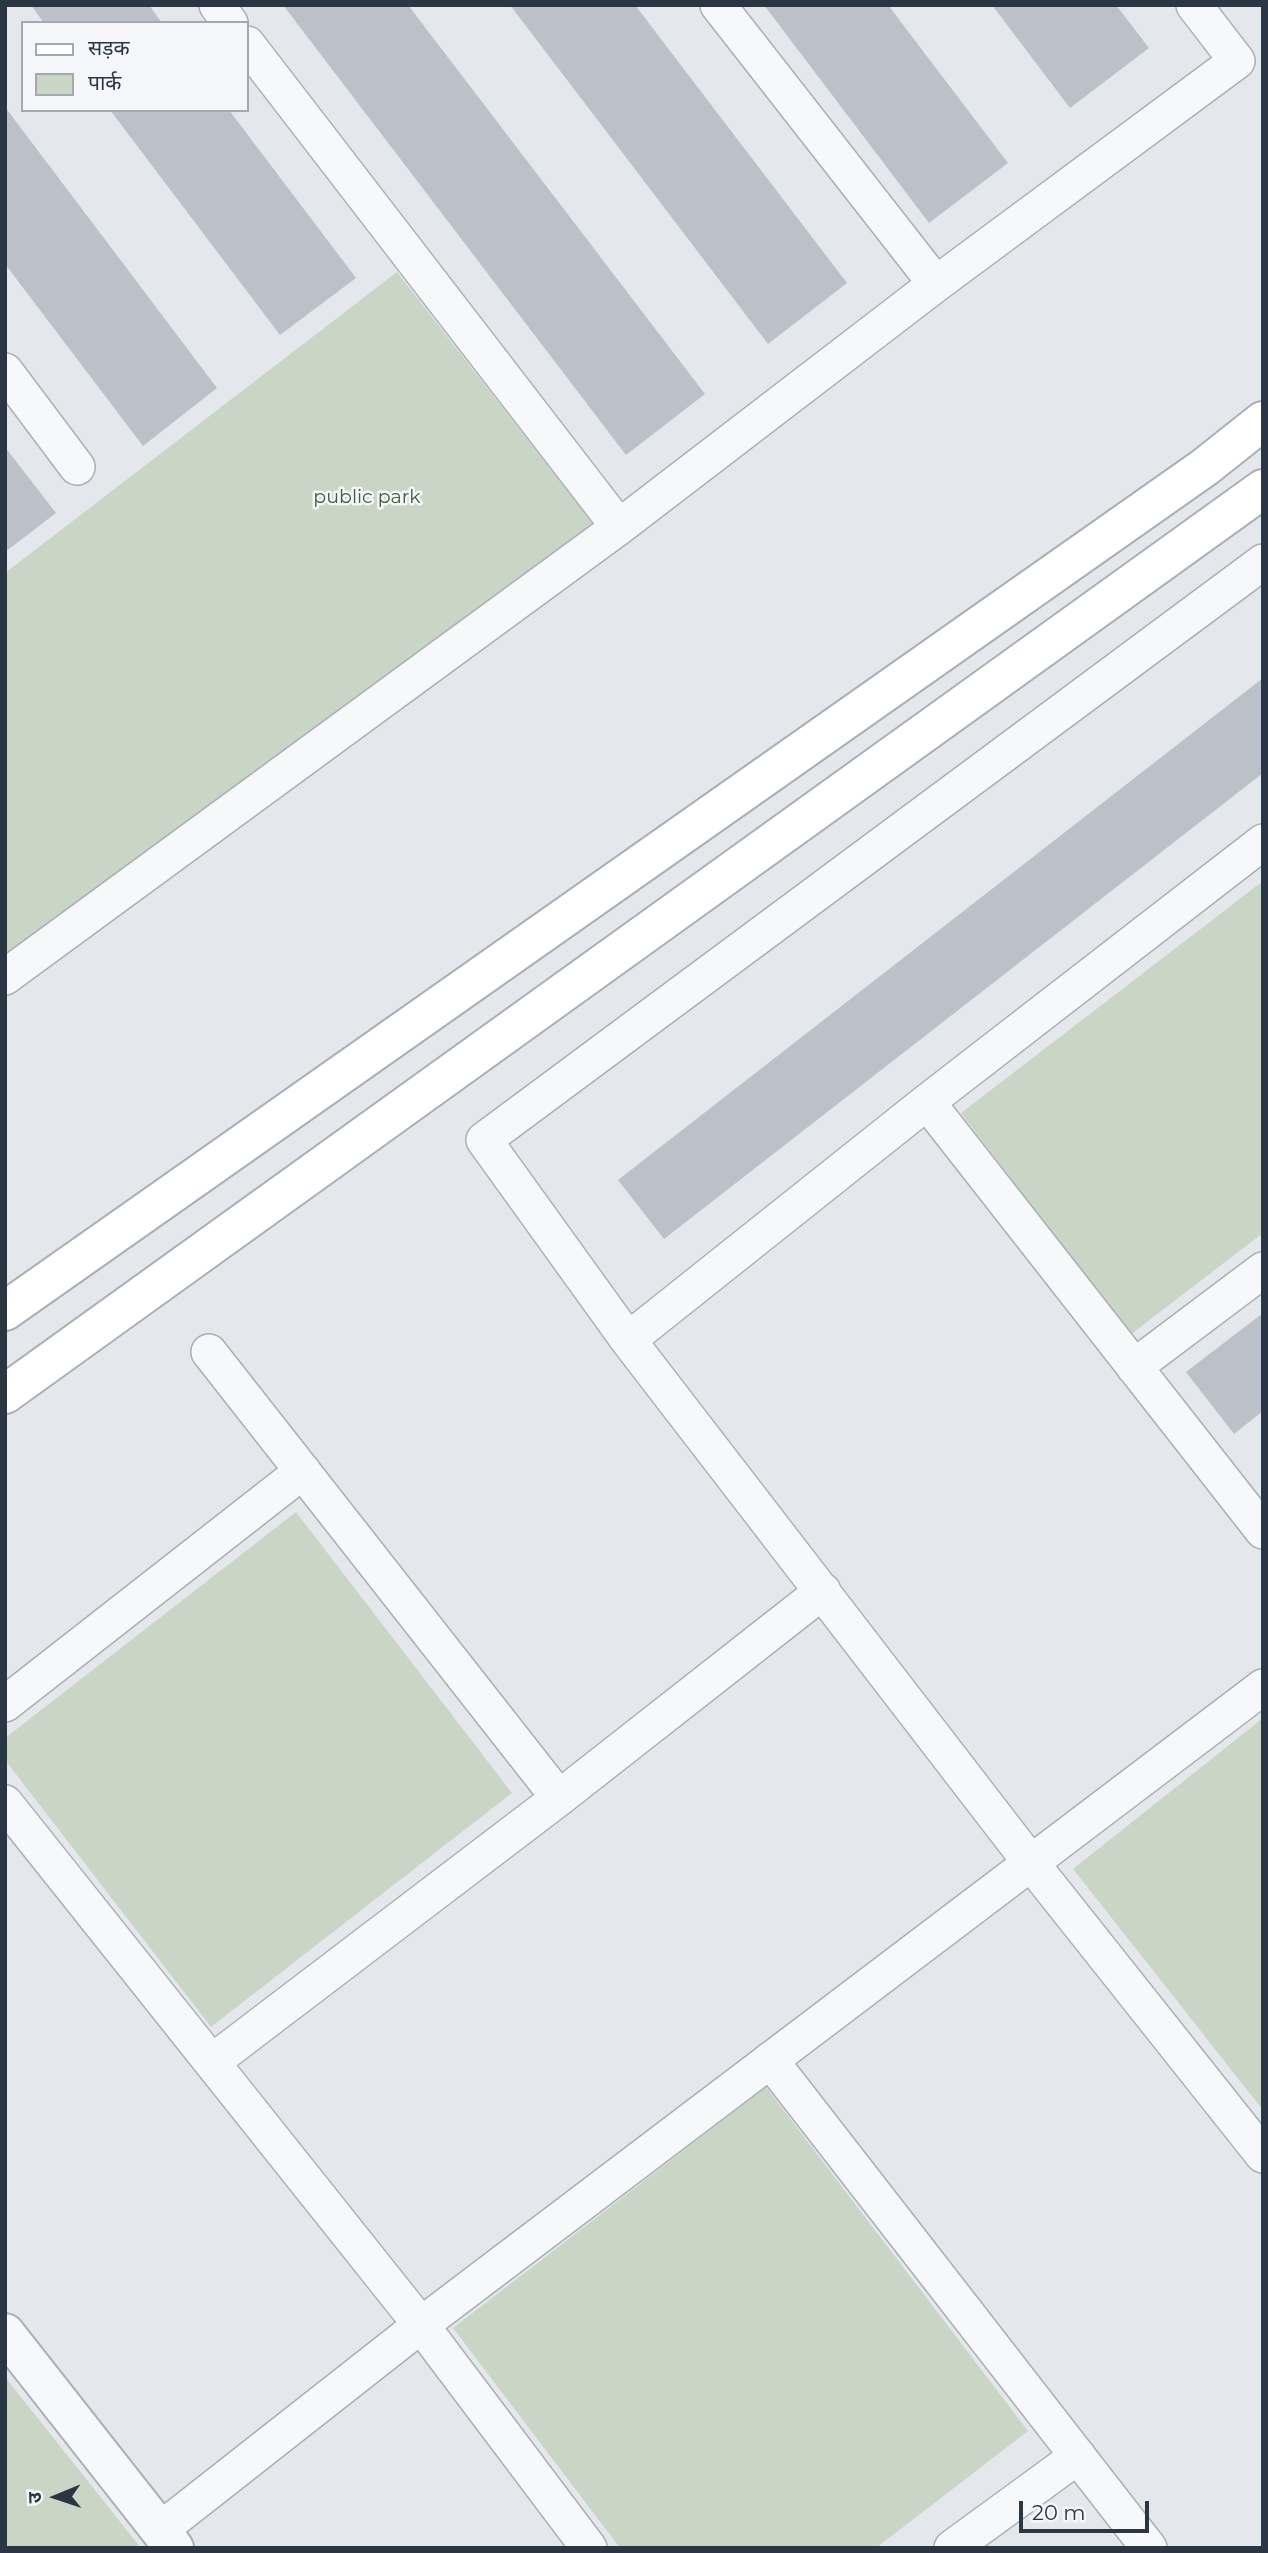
<!DOCTYPE html>
<meta charset="utf-8">
<style>
body{margin:0}
#map{position:relative;width:1268px;height:2553px;overflow:hidden;background:#e4e8ec;font-family:Montserrat,"Noto Sans Devanagari",sans-serif}
canvas{display:block}
.frame{position:absolute;inset:0;border:7px solid #2b3644;pointer-events:none}
.legend{position:absolute;left:21px;top:21px;width:228px;height:91px;box-sizing:border-box;background:#f4f6f9;border:2px solid #a4a9b1;margin:0;padding:9px 12px;list-style:none;font-size:21px;color:#2b3644}
.legend li{display:flex;align-items:center;gap:14px;height:35px}
.legend b{width:35px;border:2px solid #a4a9b1}
.north{position:absolute;left:21px;top:2462px;width:70px;height:70px;-webkit-text-stroke:5px #f4f6f9;paint-order:stroke;rotate:268deg;font-size:19px;font-weight:700;line-height:28px;text-align:center;color:#2b3644}
.north::after{content:'';display:block;margin:auto;width:24px;height:32px;background:#2b3644;clip-path:polygon(50% 0,100% 100%,50% 72%,0 100%)}
.scale{position:absolute;left:1019px;top:2501px;width:130px;height:32px;box-sizing:border-box;border:4px solid #2b3644;border-top:0;padding-left:9px;font-size:21px;line-height:24px;white-space:nowrap;color:#2b3644;-webkit-text-stroke:5px #f4f6f9;paint-order:stroke}
</style>
<div id="map">
<canvas width="1268" height="2553"></canvas>
<div class="frame"></div>
<ul class="legend">
<li><b style="height:9px;background:#fff"></b>सड़क</li>
<li><b style="height:19px;background:#cad6c5"></b>पार्क</li>
</ul>
<div class="north">उ</div>
<div class="scale">20 m</div>
</div>
<script>
const ctx = document.querySelector('canvas').getContext('2d');
ctx.lineJoin = 'round';
function fill(path, color) {
  ctx.fillStyle = color;
  ctx.fill(path, 'evenodd');
}
function toPath(rows) {
  const path = new Path2D();
  for (const r of rows) {
    path.moveTo(r[0], r[1]);
    for (let i = 2; i < r.length; i += 2) path.lineTo(r[i], r[i + 1]);
  }
  return path;
}
function stroke(path, color, width, dash) {
  ctx.strokeStyle = color;
  ctx.lineWidth = width;
  ctx.lineCap = dash ? 'butt' : 'round';
  ctx.setLineDash(dash || []);
  ctx.stroke(path);
}
function drawText(font, color, halo, rows, align = 'center') {
  ctx.font = font + ' Montserrat,sans-serif';
  ctx.lineWidth = 5;
  ctx.setLineDash([]);
  ctx.textBaseline = 'middle';
  ctx.strokeStyle = halo;
  ctx.fillStyle = color;
  for (const [text, x, y, turn = 0] of rows) {
    ctx.save();
    ctx.translate(x, y);
    ctx.rotate((+turn || 0) * Math.PI / 180);
    ctx.textAlign = isNaN(turn) ? turn : align;
    if (halo) ctx.strokeText(text, 0, 0);
    ctx.fillText(text, 0, 0);
    ctx.restore();
  }
}
fill(toPath([
 [397,272,597,529,5,956,5,573],
 [1263,881,1263,1233,1130,1335,961,1113],
 [296,1512,512,1793,211,2027,5,1760,5,1738],
 [1263,1718,1263,2110,1073,1869],
 [766,2087,1028,2431,876,2548,620,2548,453,2328],
 [5,2377,141,2548,5,2548]
]), '#cad6c5');
fill(toPath([
 [31,5,149,5,162,23,44,23],
 [283,5,408,5,705,394,626,455],
 [510,5,635,5,847,283,768,344],
 [764,5,888,5,1008,163,929,223],
 [992,5,1116,5,1149,48,1070,108],
 [5,107,217,388,143,446,5,264],
 [110,110,229,110,356,278,280,335],
 [5,447,56,513,5,552],
 [1263,678,1263,773,664,1239,618,1180],
 [1263,1313,1263,1411,1234,1434,1186,1372]
]), '#bbc1c9');
const minor = toPath([
 [217,5,230,23],
 [718,5,936,284],
 [247,44,619,527],
 [5,371,77,467],
 [1263,562,484,1140,628,1340,1031,1863,1263,2155],
 [5,977,619,527,936,284,1237,61,1194,5],
 [927,1102,1263,1531],
 [628,1340,927,1102,1263,842],
 [209,1352,559,1798],
 [1134,1367,1263,1270],
 [5,1704,303,1471],
 [5,1803,421,2325,589,2548],
 [770,2060,1149,2548],
 [212,2062,559,1798,823,1591],
 [160,2530,421,2325,1263,1687],
 [952,2548,1078,2456]
]);
const tertiary = toPath([
 [5,2333,174,2548]
]);
const secondary = toPath([
 [5,1311,1205,467,1263,421],
 [5,1394,1263,489]
]);
stroke(minor, '#a9afb6', 38);
stroke(tertiary, '#a9afb6', 42);
stroke(secondary, '#a9afb6', 42);
stroke(minor, '#f7f8fa', 35);
stroke(tertiary, '#f7f8fa', 38);
stroke(secondary, '#fff', 38);
drawText('19px', '#436038', '#f4f6f9', [
 ["public park",367,497]
]);
</script>
